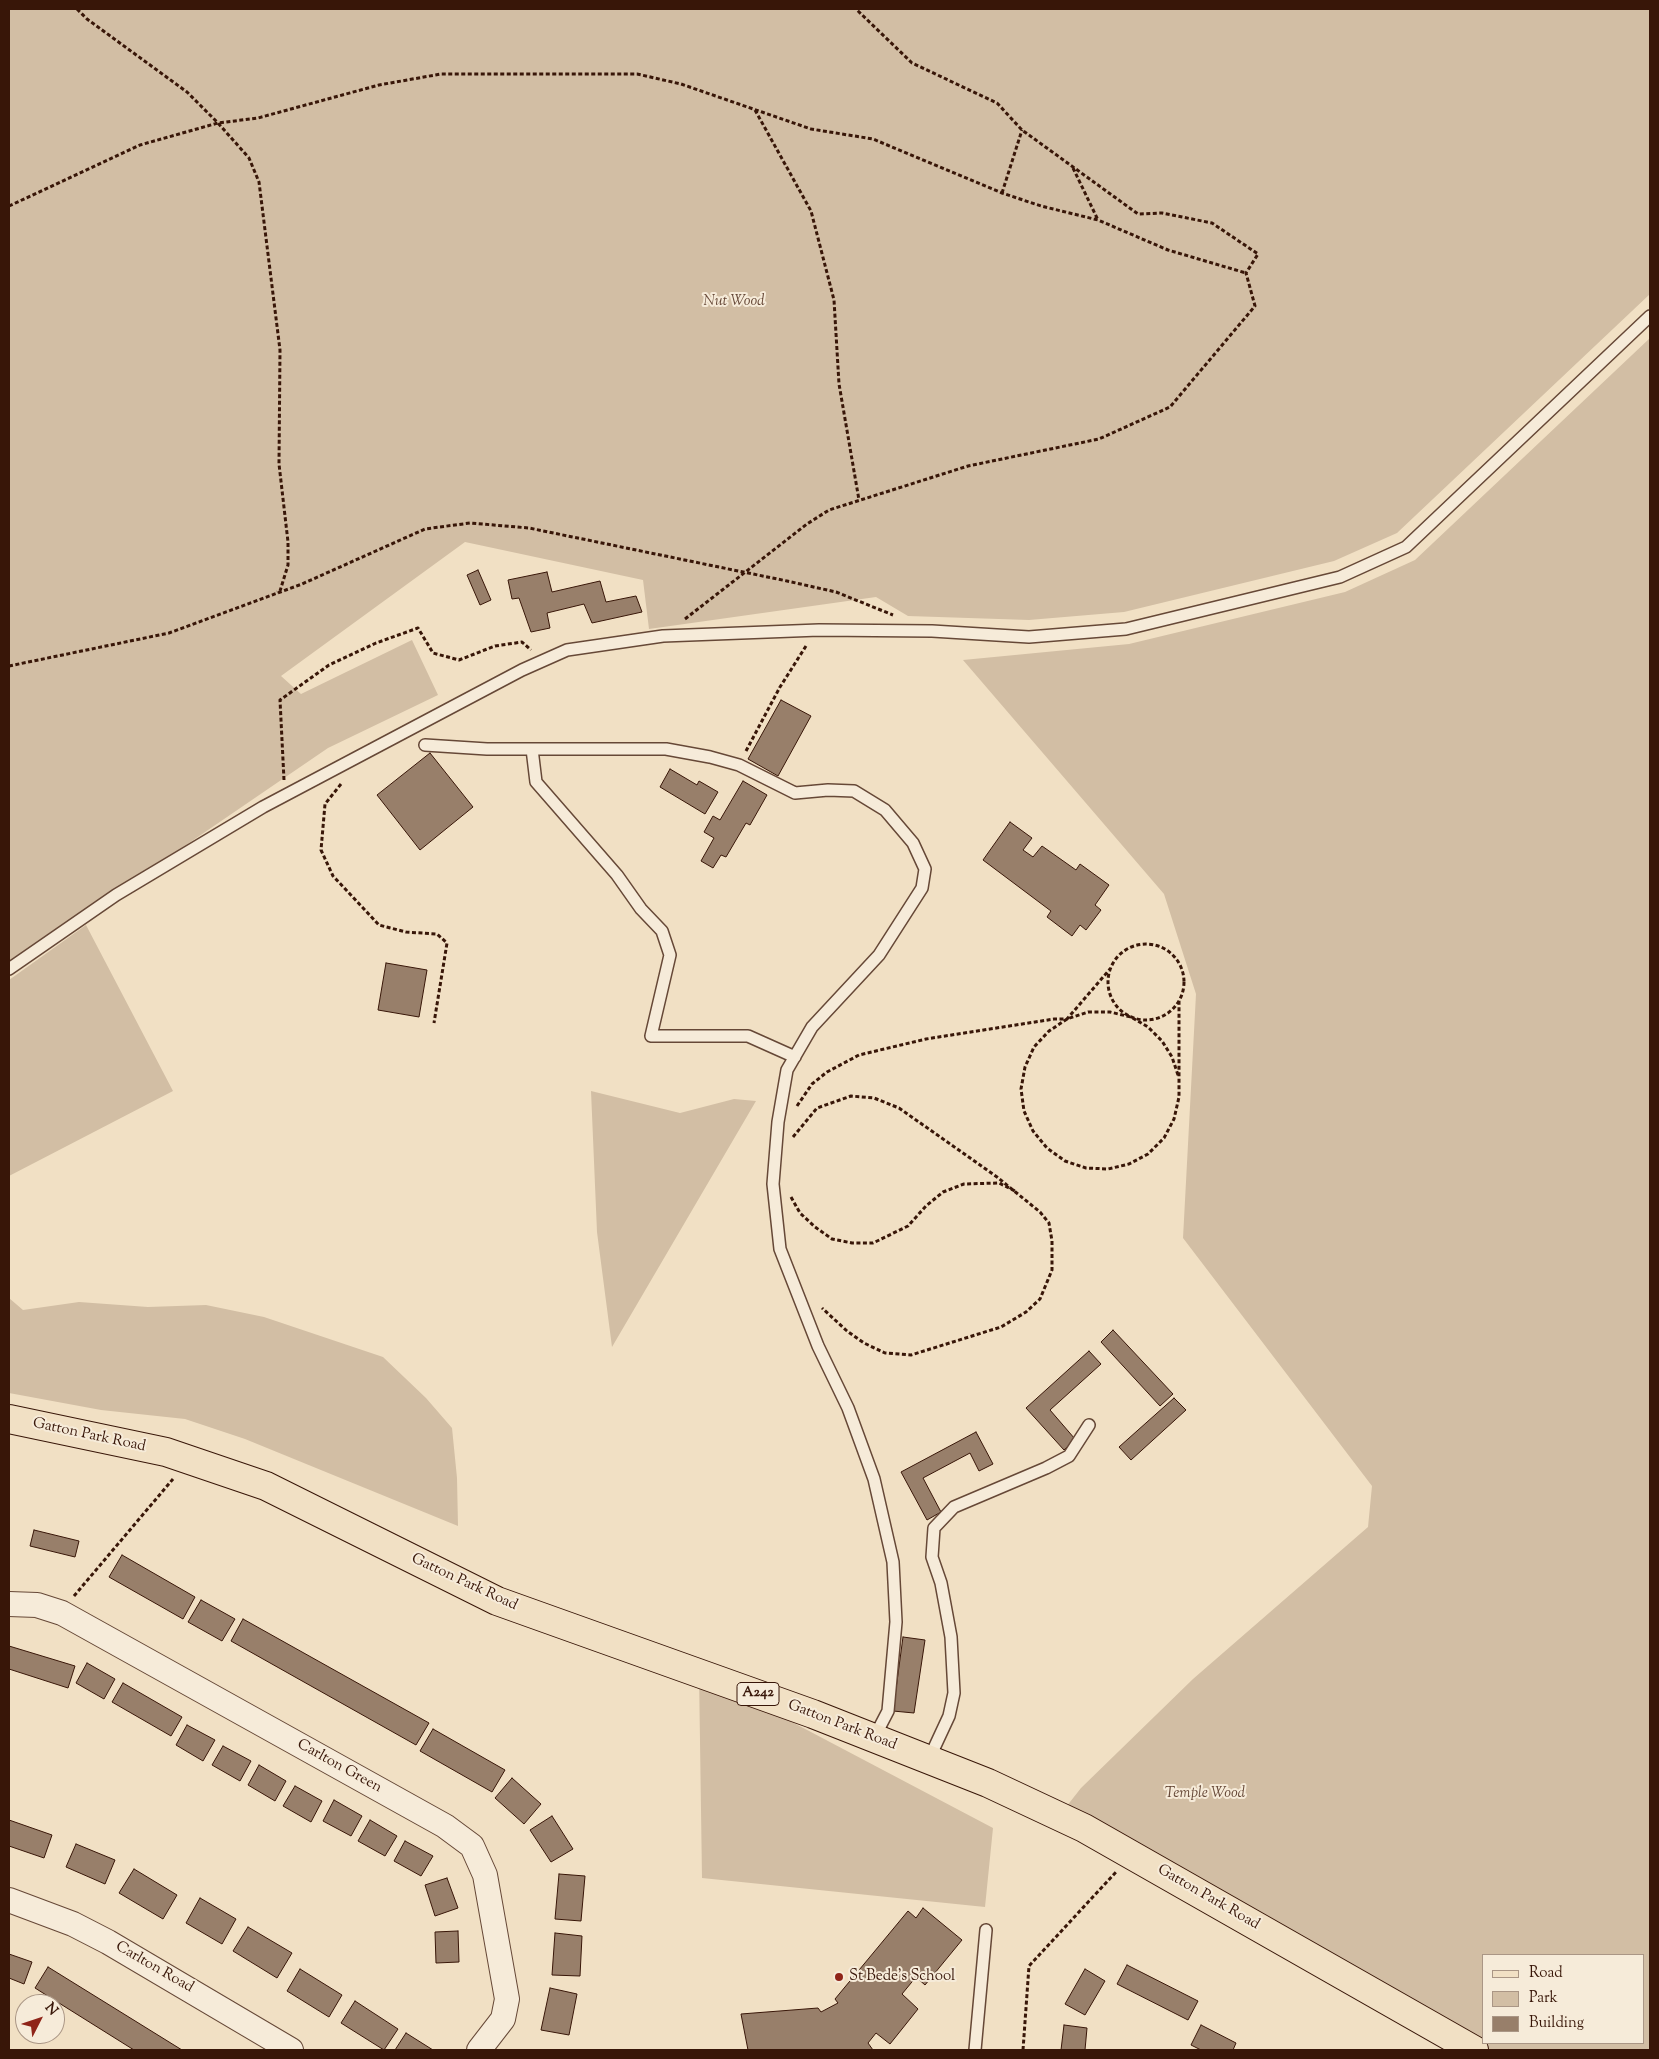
<!DOCTYPE html>
<style>
body{margin:0}
#map{position:relative;width:1659px;height:2059px;overflow:hidden;background:#f1e0c4;font-family:"Sorts Mill Goudy",serif}
canvas{display:block}
.frame{position:absolute;inset:0;border:10px solid #381608;pointer-events:none}
.legend{position:absolute;left:1482px;top:1954px;width:162px;height:90px;box-sizing:border-box;background:#f6ebd9;border:1px solid #aa9685;margin:0;padding:6px 9px;list-style:none;font-size:15px;color:#381608}
.legend li{display:flex;align-items:center;gap:10px;height:25px}
.legend b{width:25px;border:1px solid #aa9685}
.north{position:absolute;left:15px;top:1994px;width:50px;height:50px;box-sizing:border-box;background:#f6ebd9;border:1px solid #aa9685;border-radius:50%;rotate:49deg;font-size:14px;font-weight:700;line-height:20px;text-align:center;color:#381608}
.north::after{content:'';display:block;margin:auto;width:18px;height:22px;background:#8f2418;clip-path:polygon(50% 0,100% 100%,50% 72%,0 100%)}
</style>
<div id="map">
<canvas width="1659" height="2059"></canvas>
<div class="frame"></div>
<ul class="legend">
<li><b style="height:6px;background:#f1e0c4"></b>Road</li>
<li><b style="height:14px;background:#d2bea4"></b>Park</li>
<li><b style="height:14px;background:#987f6a"></b>Building</li>
</ul>
<div class="north">N</div>
</div>
<script>
const ctx = document.querySelector('canvas').getContext('2d');
ctx.lineJoin = 'round';
function fill(path, color) {
  ctx.fillStyle = color;
  ctx.fill(path, 'evenodd');
}
function toPath(rows) {
  const path = new Path2D();
  for (const r of rows) {
    if (r.length === 3) {
      path.moveTo(r[0] + r[2], r[1]);
      path.arc(r[0], r[1], r[2], 0, 2 * Math.PI);
      continue;
    }
    path.moveTo(r[0], r[1]);
    for (let i = 2; i < r.length; i += 2) path.lineTo(r[i], r[i + 1]);
  }
  return path;
}
function stroke(path, color, width, dash) {
  ctx.strokeStyle = color;
  ctx.lineWidth = width;
  ctx.lineCap = dash ? 'butt' : 'round';
  ctx.setLineDash(dash || []);
  ctx.stroke(path);
}
function drawText(font, color, halo, rows, align = 'center') {
  ctx.font = font + ' "Sorts Mill Goudy",serif';
  ctx.lineWidth = 4;
  ctx.setLineDash([]);
  ctx.textBaseline = 'middle';
  ctx.strokeStyle = halo;
  ctx.fillStyle = color;
  for (const [text, x, y, turn = 0] of rows) {
    ctx.save();
    ctx.translate(x, y);
    ctx.rotate((+turn || 0) * Math.PI / 180);
    ctx.textAlign = isNaN(turn) ? turn : align;
    if (halo) ctx.strokeText(text, 0, 0);
    ctx.fillText(text, 0, 0);
    ctx.restore();
  }
}
fill(toPath([
 [9,9,1650,9,1650,294,1397,533,1334,561,1124,612,1029,620,908,616,876,597,649,629,643,580,465,542,281,676,301,694,412,640,438,695,328,748,9,966],
 [1650,338,1650,2050,1474,2050,1059,1816,1081,1788,1193,1679,1368,1527,1372,1486,1183,1238,1196,994,1164,894,963,660,1129,644,1345,592,1415,560],
 [1483,1955,1643,1955,1643,2043,1483,2043],
 [86,925,173,1091,9,1176,9,980],
 [591,1091,680,1113,734,1099,756,1101,612,1347,597,1232],
 [9,1298,23,1310,79,1302,148,1307,206,1305,264,1317,383,1357,426,1398,452,1428,457,1478,458,1526,245,1439,185,1419,101,1410,9,1393],
 [699,1673,993,1828,985,1907,702,1878]
]), '#d2bea4');
const building = toPath([
 [478,570,491,600,480,605,467,575,478,570],
 [547,572,552,592,600,581,606,602,636,596,642,612,592,623,584,604,547,613,550,628,531,632,519,598,512,599,508,580,547,572],
 [781,700,811,716,778,776,748,759,781,700],
 [430,753,473,807,420,850,377,795,430,753],
 [670,769,697,785,699,781,718,792,705,814,660,787,670,769],
 [743,781,767,795,750,825,746,823,726,857,721,855,713,868,701,861,714,838,704,832,713,816,720,820,743,781],
 [1010,822,1032,838,1023,850,1033,857,1042,846,1076,870,1080,864,1109,885,1095,905,1101,910,1086,930,1080,925,1072,936,1047,917,1051,911,983,860,1010,822],
 [386,963,427,970,419,1017,378,1010,386,963],
 [1113,1330,1173,1394,1160,1406,1101,1342,1113,1330],
 [1089,1351,1101,1364,1050,1410,1075,1439,1064,1450,1026,1408,1089,1351],
 [1174,1398,1186,1410,1131,1460,1119,1447,1174,1398],
 [976,1432,993,1464,979,1471,970,1453,923,1478,941,1512,927,1520,901,1472,976,1432],
 [34,1530,79,1541,75,1557,30,1546,34,1530],
 [122,1555,195,1597,183,1619,109,1577,122,1555],
 [201,1600,235,1619,222,1641,188,1622,201,1600],
 [243,1619,429,1723,416,1745,231,1641,243,1619],
 [903,1637,925,1640,914,1713,893,1711,903,1637],
 [9,1646,75,1666,68,1688,9,1669,9,1646],
 [87,1663,115,1679,104,1699,76,1683,87,1663],
 [123,1683,182,1717,171,1736,112,1702,123,1683],
 [187,1725,215,1740,203,1761,176,1745,187,1725],
 [433,1729,505,1770,492,1792,420,1751,433,1729],
 [223,1746,251,1761,240,1781,212,1765,223,1746],
 [259,1765,286,1781,275,1801,248,1785,259,1765],
 [512,1778,541,1804,524,1824,495,1798,512,1778],
 [295,1786,322,1801,311,1822,283,1806,295,1786],
 [334,1800,362,1816,351,1836,323,1821,334,1800],
 [552,1816,573,1849,551,1862,530,1830,552,1816],
 [9,1820,52,1835,44,1858,9,1846,9,1820],
 [370,1820,397,1836,385,1856,358,1841,370,1820],
 [405,1841,433,1856,421,1876,394,1861,405,1841],
 [76,1844,115,1860,105,1884,66,1867,76,1844],
 [134,1869,177,1895,163,1919,119,1893,134,1869],
 [559,1874,585,1876,581,1921,555,1919,559,1874],
 [447,1878,458,1908,435,1916,425,1885,447,1878],
 [200,1898,236,1919,222,1944,186,1923,200,1898],
 [923,1908,962,1940,925,1985,916,1977,902,1994,918,2009,890,2044,876,2033,868,2043,873,2050,748,2050,741,2014,818,2008,821,2012,838,2003,835,1999,908,1911,916,1918,923,1908],
 [248,1927,292,1953,277,1978,233,1951,248,1927],
 [458,1931,459,1962,436,1963,435,1932,458,1931],
 [555,1933,582,1936,580,1976,552,1975,555,1933],
 [9,1954,32,1962,24,1984,9,1978,9,1954],
 [1127,1965,1198,2001,1188,2020,1117,1984,1127,1965],
 [48,1967,182,2050,134,2050,35,1988,48,1967],
 [300,1969,342,1995,329,2017,287,1991,300,1969],
 [1085,1969,1105,1981,1085,2015,1065,2004,1085,1969],
 [550,1988,577,1994,569,2035,541,2030,550,1988],
 [355,2001,398,2029,384,2050,341,2023,355,2001],
 [1064,2025,1087,2028,1085,2050,1061,2050,1064,2025],
 [1201,2025,1236,2043,1233,2050,1201,2050,1191,2045,1201,2025],
 [406,2033,433,2050,395,2050,406,2033]
]);
fill(building, '#987f6a');
stroke(building, '#381608', 1);
const lane = toPath([
 [425,745,487,749,666,749,710,757,739,765,795,793,828,790,854,791,885,810,913,843,925,869,922,888,879,955,812,1027,787,1070,778,1122,773,1184,780,1249,818,1346,848,1408,874,1479,893,1562,896,1622,888,1711,874,1738],
 [532,749,536,782,617,875,641,909,662,931,670,955,651,1036,748,1036,795,1057],
 [9,969,116,895,263,807,522,670,567,650,663,636,819,630,932,631,1029,637,1126,629,1340,577,1406,547,1650,316],
 [929,1759,949,1716,954,1693,951,1637,941,1583,932,1557,934,1528,954,1507,1046,1468,1069,1456,1089,1425],
 [975,2050,986,1930]
]);
const street = toPath([
 [9,1604,37,1605,62,1613,445,1826,472,1846,485,1875,507,1999,503,2019,479,2050],
 [9,1900,73,1924,108,1942,291,2050]
]);
const primary = toPath([
 [9,1419,166,1452,266,1486,497,1601,813,1714,988,1783,1084,1828,1474,2050]
]);
stroke(lane, '#664837', 14);
stroke(street, '#664837', 26);
stroke(primary, '#381608', 30);
stroke(toPath([
 [77,9,87,19,187,92,218,123,249,158,259,182,280,350,279,464,288,542,288,565,280,591,277,592],
 [755,110,811,211,834,300,839,384,859,500],
 [1073,168,1098,220],
 [1002,193,1022,130],
 [9,206,140,145,218,123,258,118,379,85,441,74,637,74,681,84,811,129,873,139,1002,193,1041,206,1098,220,1168,250,1246,273],
 [685,619,807,524,829,510,968,466,1099,439,1170,407,1255,306,1246,273,1258,254,1212,223,1162,213,1138,214,1022,130,997,103,912,63,856,9],
 [9,666,169,633,302,584,425,529,470,523,529,528,787,581,836,592,893,615],
 [746,751,780,687,806,646],
 [284,780,280,700,329,665,376,643,418,628,433,653,459,660,495,646,522,642,531,650],
 [341,784,325,804,321,850,333,876,379,925,406,932,437,934,447,943,434,1023],
 [1146,982,38],
 [1178,1075,1172,1057,1162,1041,1148,1027,1131,1017,1110,1012,1088,1012,1067,1019,1049,1031,1034,1047,1025,1067,1021,1089,1024,1111,1033,1131,1047,1148,1065,1161,1086,1168,1108,1169,1129,1164,1148,1154,1164,1138,1174,1119,1179,1097,1179,1000],
 [797,1106,812,1084,827,1072,859,1055,926,1039,1054,1019,1067,1019,1110,969],
 [793,1137,817,1108,851,1096,874,1098,899,1108,997,1177,1040,1212,1049,1223,1052,1241,1052,1270,1040,1299,1026,1312,1001,1327,911,1355,885,1353,864,1343,847,1331,822,1308],
 [791,1197,800,1213,815,1227,832,1239,852,1243,873,1243,908,1226,926,1206,943,1192,964,1184,999,1183,1015,1191],
 [74,1596,173,1479],
 [1023,2050,1029,1966,1116,1872]
]), '#381608', 3, [4, 2.5]);
stroke(lane, '#f6ebd9', 11);
stroke(street, '#f6ebd9', 24);
stroke(primary, '#f1e0c4', 28);
for (const [x, y, r, color] of [
 [839,1977,5,"#8f2418"]
]) {
  const dot = new Path2D();
  dot.arc(x, y, r, 0, 2 * Math.PI);
  ctx.fillStyle = color;
  ctx.fill(dot);
  stroke(dot, '#f6ebd9', 2);
}
for (const [x, y, w] of [
 [758,1694,42]
]) {
  const box = new Path2D();
  box.roundRect(x - w / 2, y - 11.5, w, 23, 4);
  ctx.fillStyle = '#f6ebd9';
  ctx.fill(box);
  stroke(box, '#381608', 1);
}
drawText('bold 14px', '#381608', null, [
 ["A242",758,1694]
]);
drawText('italic 15px', '#664837', '#f6ebd9', [
 ["Nut Wood",734,302],
 ["Temple Wood",1205,1794]
]);
drawText('15px', '#381608', '#f6ebd9', [
 ["Gatton Park Road",89,1436,12],
 ["Gatton Park Road",464,1583,25],
 ["Gatton Park Road",842,1726,21],
 ["Carlton Green",339,1767,29],
 ["Gatton Park Road",1208,1898,30],
 ["Carlton Road",154,1968,30]
]);
drawText('15px', '#381608', '#f6ebd9', [
 ["St Bede's School",849,1977]
], 'left');
</script>
